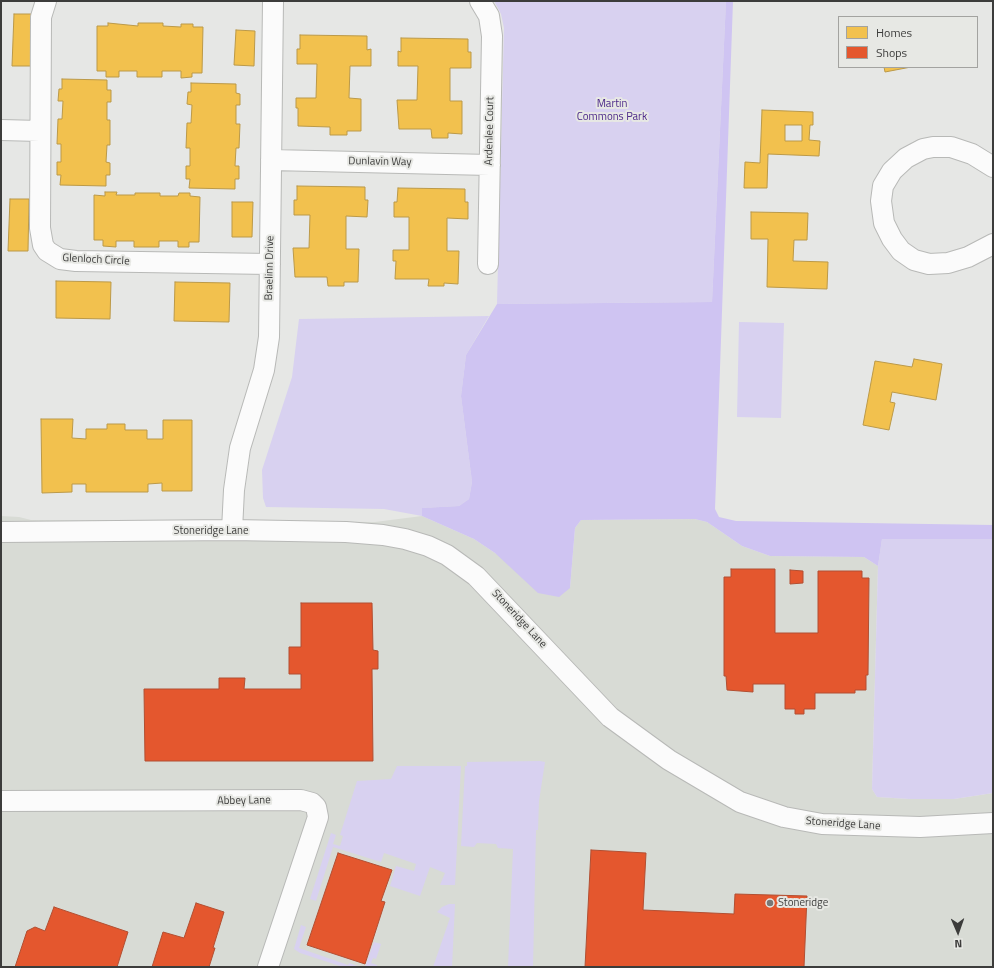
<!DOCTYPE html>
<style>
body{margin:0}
#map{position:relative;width:994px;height:968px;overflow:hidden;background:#e6e7e5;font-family:"Titillium Web",sans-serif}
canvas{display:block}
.frame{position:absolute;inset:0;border:2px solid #3c3c3b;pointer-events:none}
.legend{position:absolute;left:838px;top:16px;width:140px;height:52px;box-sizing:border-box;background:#e7e8e4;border:1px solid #a3a3a0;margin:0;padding:5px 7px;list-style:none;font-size:12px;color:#3c3c3b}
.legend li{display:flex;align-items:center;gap:8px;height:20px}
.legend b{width:20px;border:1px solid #a3a3a0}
.north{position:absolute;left:938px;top:912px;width:40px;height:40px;-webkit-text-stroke:3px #e7e8e4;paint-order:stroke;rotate:178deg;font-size:11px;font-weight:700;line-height:16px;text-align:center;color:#3c3c3b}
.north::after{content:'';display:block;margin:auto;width:14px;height:18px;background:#3c3c3b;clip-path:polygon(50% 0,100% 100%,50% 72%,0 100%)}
</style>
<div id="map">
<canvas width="994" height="968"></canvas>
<div class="frame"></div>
<ul class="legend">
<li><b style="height:11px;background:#f2c14e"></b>Homes</li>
<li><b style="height:11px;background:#e4572e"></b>Shops</li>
</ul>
<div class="north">N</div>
</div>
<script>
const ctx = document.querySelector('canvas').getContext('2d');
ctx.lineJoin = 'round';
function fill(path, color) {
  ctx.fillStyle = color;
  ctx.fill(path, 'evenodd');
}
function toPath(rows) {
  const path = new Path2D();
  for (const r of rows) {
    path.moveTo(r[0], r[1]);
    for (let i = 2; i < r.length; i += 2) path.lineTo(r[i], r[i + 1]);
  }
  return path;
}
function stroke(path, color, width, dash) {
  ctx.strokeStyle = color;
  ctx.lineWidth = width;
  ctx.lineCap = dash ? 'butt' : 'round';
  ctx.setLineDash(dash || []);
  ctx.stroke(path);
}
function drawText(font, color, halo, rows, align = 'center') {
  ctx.font = font + ' "Titillium Web",sans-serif';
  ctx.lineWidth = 4;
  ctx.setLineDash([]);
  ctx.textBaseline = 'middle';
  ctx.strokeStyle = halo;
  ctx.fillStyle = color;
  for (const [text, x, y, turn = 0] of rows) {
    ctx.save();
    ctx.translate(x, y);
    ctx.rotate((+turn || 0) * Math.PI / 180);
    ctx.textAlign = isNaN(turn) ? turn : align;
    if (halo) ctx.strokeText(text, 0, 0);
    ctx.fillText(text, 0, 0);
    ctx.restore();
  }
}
fill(toPath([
 [1,516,19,517,31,520,375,522,422,516,474,539,495,553,570,588,575,528,581,520,695,519,707,522,742,546,770,556,864,557,878,566,872,789,877,797,910,799,954,799,993,793,993,967,1,967]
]), '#d8dbd5');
fill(toPath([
 [494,1,726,1,712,302,497,304,504,28,501,14],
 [489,316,466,355,461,396,472,482,469,499,459,506,423,508,422,516,384,509,266,507,263,498,262,470,292,377,299,319],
 [739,322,784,323,781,418,737,417],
 [882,539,993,539,993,793,954,799,910,799,877,797,872,789,878,566],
 [540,761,545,762,539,801,538,830,536,830,533,967,508,967,513,849,498,848,496,844,477,843,474,847,461,846,465,766,467,766,467,762],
 [397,766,461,766,455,885,440,885,445,873,430,867,420,896,390,886,396,866,414,871,416,864,384,853,381,862,333,847,316,901,310,899,331,833,336,835,333,844,340,846,343,836,340,835,357,781,391,779],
 [449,904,455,904,452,967,433,967,450,918,437,912,442,907],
 [301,925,306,927,299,948,348,965,349,963,360,967,343,967,300,953,294,949],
 [374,942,381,944,376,959,373,958,371,963,377,965,377,967,365,967]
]), '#d8d1f0');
fill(toPath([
 [726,1,733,1,715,509,719,517,736,521,993,525,993,539,882,539,878,566,864,557,770,556,742,546,707,522,695,519,581,520,575,528,570,588,559,597,538,593,495,553,474,539,422,516,422,508,459,506,469,499,472,482,461,396,466,355,497,304,712,302]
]), '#cfc4f2');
const homes = toPath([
 [14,14,34,14,32,66,12,66,14,14],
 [108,23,138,26,138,23,163,23,163,26,181,27,181,24,193,24,193,27,203,27,202,73,192,73,192,77,181,78,181,71,162,71,162,77,137,77,137,71,119,71,119,77,106,77,106,71,97,71,97,26,108,26,108,23],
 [236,30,255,31,254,66,234,65,236,30],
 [300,35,367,36,367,50,371,49,371,66,350,66,349,98,361,99,361,131,347,131,347,135,330,135,330,127,298,126,298,108,296,108,296,98,316,98,317,64,297,64,297,49,300,49,300,35],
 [401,38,468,39,468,52,471,52,471,68,450,68,450,101,462,101,462,134,448,133,448,138,432,138,431,129,399,129,397,100,417,100,418,66,398,66,398,51,401,52,401,38],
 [884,67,911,67,885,72,884,67],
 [62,79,107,80,107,90,111,90,111,102,107,102,107,120,110,120,110,145,107,145,106,162,110,163,110,175,106,175,106,186,60,185,61,175,57,175,57,162,61,162,61,144,57,144,58,119,62,119,63,101,58,101,59,89,62,89,62,79],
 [191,83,236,84,236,93,240,94,240,105,236,105,236,124,240,124,239,148,236,148,235,166,239,166,239,179,235,179,235,189,189,188,190,179,186,179,186,166,190,166,190,148,186,148,187,123,191,123,192,105,187,104,188,92,191,92,191,83],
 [762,110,813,112,813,125,810,125,809,140,820,141,819,156,768,154,767,188,744,188,745,162,760,163,762,110],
 [785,125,802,125,802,141,785,141,785,125],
 [297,186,365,187,365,200,368,200,367,217,346,216,346,249,359,249,358,282,344,282,344,286,328,286,327,277,295,277,293,248,309,248,310,215,294,215,294,200,297,200,297,186],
 [398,188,465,189,465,202,468,202,468,219,447,218,447,251,459,251,458,284,444,283,444,286,428,286,429,279,395,279,396,261,393,261,393,250,409,250,409,217,394,217,394,202,397,202,398,188],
 [105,192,117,192,116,195,135,195,135,193,160,193,160,196,178,196,179,193,190,193,190,196,200,197,199,242,189,242,189,247,178,247,178,241,159,241,159,247,134,247,134,241,116,241,116,247,103,246,103,240,94,240,94,195,105,196,105,192],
 [10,199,29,199,28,251,8,251,10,199],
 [232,202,253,202,252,237,232,237,232,202],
 [751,212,808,213,807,240,794,240,793,261,828,262,827,289,767,287,768,239,751,239,751,212],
 [56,281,111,282,110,319,56,318,56,281],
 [175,282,230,283,229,322,174,321,175,282],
 [914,359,942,364,936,400,892,392,890,402,895,403,889,430,863,425,875,361,912,367,914,359],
 [41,419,73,419,72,438,86,439,86,429,107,429,107,424,125,424,125,430,147,430,147,439,163,439,163,420,192,420,192,491,162,491,162,483,148,484,148,492,86,492,86,484,72,484,72,492,42,493,41,419]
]);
fill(homes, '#f2c14e');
stroke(homes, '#bb9948', 1);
const shops = toPath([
 [731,569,775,569,775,633,818,633,818,571,862,571,862,578,869,578,868,675,866,675,866,690,855,690,855,693,815,693,815,709,804,709,804,714,795,714,795,709,785,709,785,684,753,684,753,692,727,690,726,676,724,676,724,577,731,577,731,569],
 [790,570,803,571,803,583,790,584,790,570],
 [301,603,372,603,373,650,378,651,378,669,372,669,373,761,145,761,144,689,219,689,219,678,245,678,244,689,301,689,301,674,289,674,289,647,301,647,301,603],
 [591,850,646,853,643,910,734,914,735,894,807,896,804,967,585,967,591,850],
 [338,853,392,870,381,901,385,902,365,964,307,945,338,853],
 [196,903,224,912,213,948,215,948,209,967,152,967,163,932,184,938,196,903],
 [54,907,128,932,117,967,15,967,27,931,35,927,45,931,54,907]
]);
fill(shops, '#e4572e');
stroke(shops, '#b24f32', 1);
const street = toPath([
 [46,1,41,17,40,228,43,245,47,251,60,259,76,261,270,264],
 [480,1,489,16,492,36,488,264],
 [1,130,40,131],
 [271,160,490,165],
 [993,167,972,154,951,147,933,147,923,149,906,158,892,171,883,186,881,201,884,223,892,239,901,251,914,260,929,264,948,263,968,257,993,244],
 [232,530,234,490,240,448,264,370,269,337,273,1],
 [1,532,232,530,346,532,383,535,405,539,428,546,447,555,476,576,610,717,669,760,740,802,784,817,822,824,920,827,993,823],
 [1,801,301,800,312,803,316,807,318,817,268,967]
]);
stroke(street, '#b8b9b7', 22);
stroke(street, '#fbfbfb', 20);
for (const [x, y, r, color] of [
 [770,903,4,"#787876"]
]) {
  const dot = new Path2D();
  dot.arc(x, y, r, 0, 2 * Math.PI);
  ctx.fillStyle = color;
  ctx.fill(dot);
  stroke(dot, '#e7e8e4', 1.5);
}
drawText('11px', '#4c2889', '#e7e8e4', [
 ["Martin",612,104],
 ["Commons Park",612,117]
]);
drawText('11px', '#3c3c3b', '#e7e8e4', [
 ["Ardenlee Court",490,131,-89],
 ["Dunlavin Way",380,162,1],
 ["Glenloch Circle",96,260,3],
 ["Braelinn Drive",270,268,-89],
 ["Stoneridge Lane",211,531],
 ["Stoneridge Lane",519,619,47],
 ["Abbey Lane",244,801,-1],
 ["Stoneridge Lane",843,824,4]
]);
drawText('11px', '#3c3c3b', '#e7e8e4', [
 ["Stoneridge",778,903]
], 'left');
</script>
